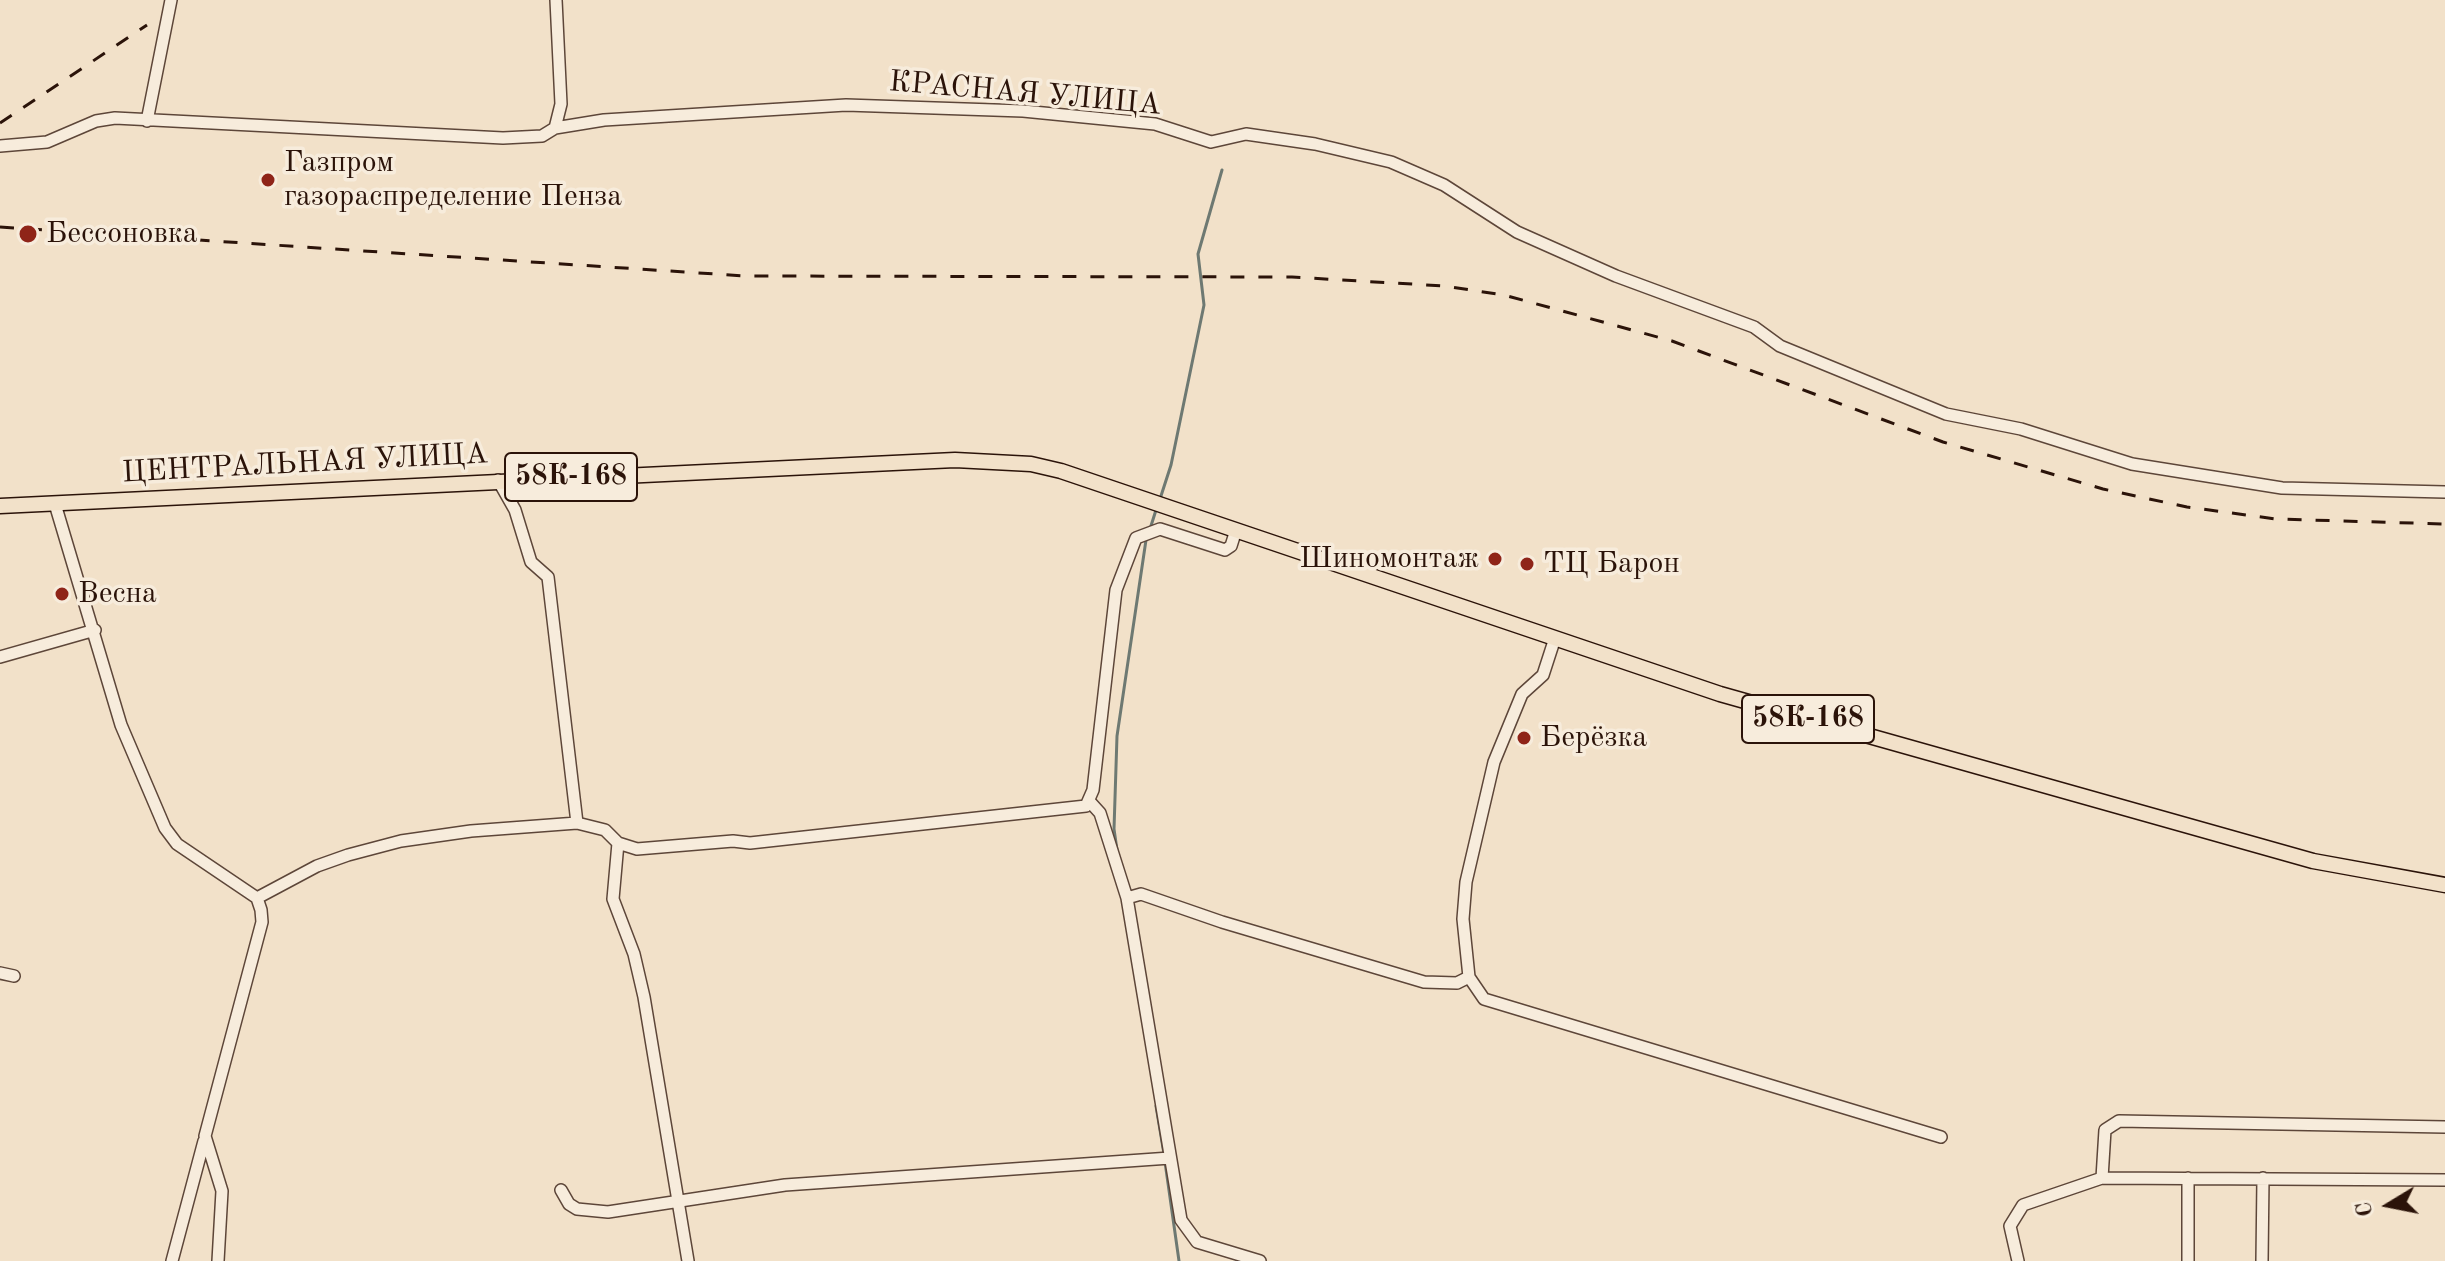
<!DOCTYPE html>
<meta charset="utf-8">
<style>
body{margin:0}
#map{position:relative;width:2445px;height:1261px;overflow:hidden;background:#f2e1c9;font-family:"Old Standard TT",serif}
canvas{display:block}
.north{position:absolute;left:2349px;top:1165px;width:80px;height:80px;-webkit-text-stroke:6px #f7ecdc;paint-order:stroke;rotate:260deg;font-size:22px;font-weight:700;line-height:32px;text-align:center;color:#2b1309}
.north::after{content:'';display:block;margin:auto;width:28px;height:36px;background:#2b1309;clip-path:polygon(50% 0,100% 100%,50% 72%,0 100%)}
</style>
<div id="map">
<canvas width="2445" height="1261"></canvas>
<div class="north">С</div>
</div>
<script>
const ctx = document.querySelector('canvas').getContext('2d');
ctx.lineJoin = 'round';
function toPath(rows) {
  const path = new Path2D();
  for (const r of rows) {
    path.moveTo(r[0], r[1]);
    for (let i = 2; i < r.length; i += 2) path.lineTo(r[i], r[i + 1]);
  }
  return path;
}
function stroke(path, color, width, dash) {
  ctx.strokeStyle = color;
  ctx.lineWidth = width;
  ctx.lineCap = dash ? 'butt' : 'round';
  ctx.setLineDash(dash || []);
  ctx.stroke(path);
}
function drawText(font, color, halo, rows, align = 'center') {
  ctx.font = font + ' "Old Standard TT",serif';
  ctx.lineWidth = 7;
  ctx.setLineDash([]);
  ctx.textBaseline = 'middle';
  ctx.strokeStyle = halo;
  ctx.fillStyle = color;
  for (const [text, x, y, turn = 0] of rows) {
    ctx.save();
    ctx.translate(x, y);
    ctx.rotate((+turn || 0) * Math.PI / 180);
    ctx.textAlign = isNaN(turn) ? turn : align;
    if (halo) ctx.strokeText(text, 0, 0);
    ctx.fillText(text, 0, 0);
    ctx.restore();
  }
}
stroke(toPath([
 [1160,499,1171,465,1204,305,1198,254,1222,170],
 [1150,529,1156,510],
 [1117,850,1114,829,1117,736,1146,540],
 [1156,1106,1164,1154],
 [1165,1162,1179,1261]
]), '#6e7972', 3);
const minor = toPath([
 [147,121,171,0],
 [555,128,561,104,556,0],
 [0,146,47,142,96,121,115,118,503,138,542,136,555,128,604,120,846,105,1023,111,1155,124,1211,142,1246,134,1315,144,1391,162,1444,185,1517,232,1616,276,1754,327,1780,346,1946,414,2021,429,2132,464,2282,488,2445,492],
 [498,480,515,510,531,562,548,577,577,823],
 [55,504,121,725,165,828,177,844,257,898,261,910,262,922,205,1136,222,1191,218,1261],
 [0,657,95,630],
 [1090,802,1100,813,1127,898,1181,1220,1197,1242,1260,1261],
 [618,843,613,899,634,954,644,997,688,1261],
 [257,898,317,866,348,855,401,841,471,831,577,823,605,830,618,843,637,849,733,841,750,843,1086,806,1093,790,1116,590,1136,538,1160,529,1225,550,1231,546,1236,530],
 [1127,898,1141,894,1222,922,1424,982,1457,983,1469,977,1463,919,1466,882,1494,762,1522,694,1543,675,1555,638],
 [0,973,14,976],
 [1469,977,1484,999,1941,1137],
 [2102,1178,2105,1130,2119,1121,2445,1127],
 [2188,1178,2188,1261],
 [561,1190,569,1204,577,1209,608,1212,785,1185,1170,1158],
 [172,1261,204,1141],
 [2018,1261,2010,1226,2023,1205,2102,1178,2445,1180],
 [2262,1261,2263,1178]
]);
const major = toPath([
 [0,506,955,460,1031,464,1061,471,1720,694,2313,861,2445,885]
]);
stroke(minor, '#5d4639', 14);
stroke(major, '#2b1309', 17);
stroke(minor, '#f7ecdc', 11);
stroke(major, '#f2e1c9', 14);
stroke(toPath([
 [0,123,147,25],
 [0,227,745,276,1292,277,1444,286,1504,295,1672,341,1943,442,2103,489,2187,507,2276,519,2445,524]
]), '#2b1309', 3, [14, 14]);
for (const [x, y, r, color] of [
 [268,180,8,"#8f2418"],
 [28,234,10,"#8f2418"],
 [1495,559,8,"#8f2418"],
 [1527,564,8,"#8f2418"],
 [62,594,8,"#8f2418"],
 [1524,738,8,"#8f2418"]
]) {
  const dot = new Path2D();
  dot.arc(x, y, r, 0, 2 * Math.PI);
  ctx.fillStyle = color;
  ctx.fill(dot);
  stroke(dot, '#f7ecdc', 3);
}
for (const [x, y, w] of [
 [571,477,132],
 [1808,719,132]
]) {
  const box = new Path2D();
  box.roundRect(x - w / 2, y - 24, w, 48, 6);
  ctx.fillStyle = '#f7ecdc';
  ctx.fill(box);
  stroke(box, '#2b1309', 2);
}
drawText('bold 28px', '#2b1309', null, [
 ["58К-168",571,477],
 ["58К-168",1808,719]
]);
drawText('30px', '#2b1309', '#f7ecdc', [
 ["КРАСНАЯ УЛИЦА",1025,94,5],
 ["ЦЕНТРАЛЬНАЯ УЛИЦА",305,464,-3]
]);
drawText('30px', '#2b1309', '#f7ecdc', [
 ["Газпром",284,163],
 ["газораспределение Пенза",284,197],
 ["Бессоновка",46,234],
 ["Шиномонтаж",1479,559,"right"],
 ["ТЦ Барон",1543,564],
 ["Весна",78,594],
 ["Берёзка",1540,738]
], 'left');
</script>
